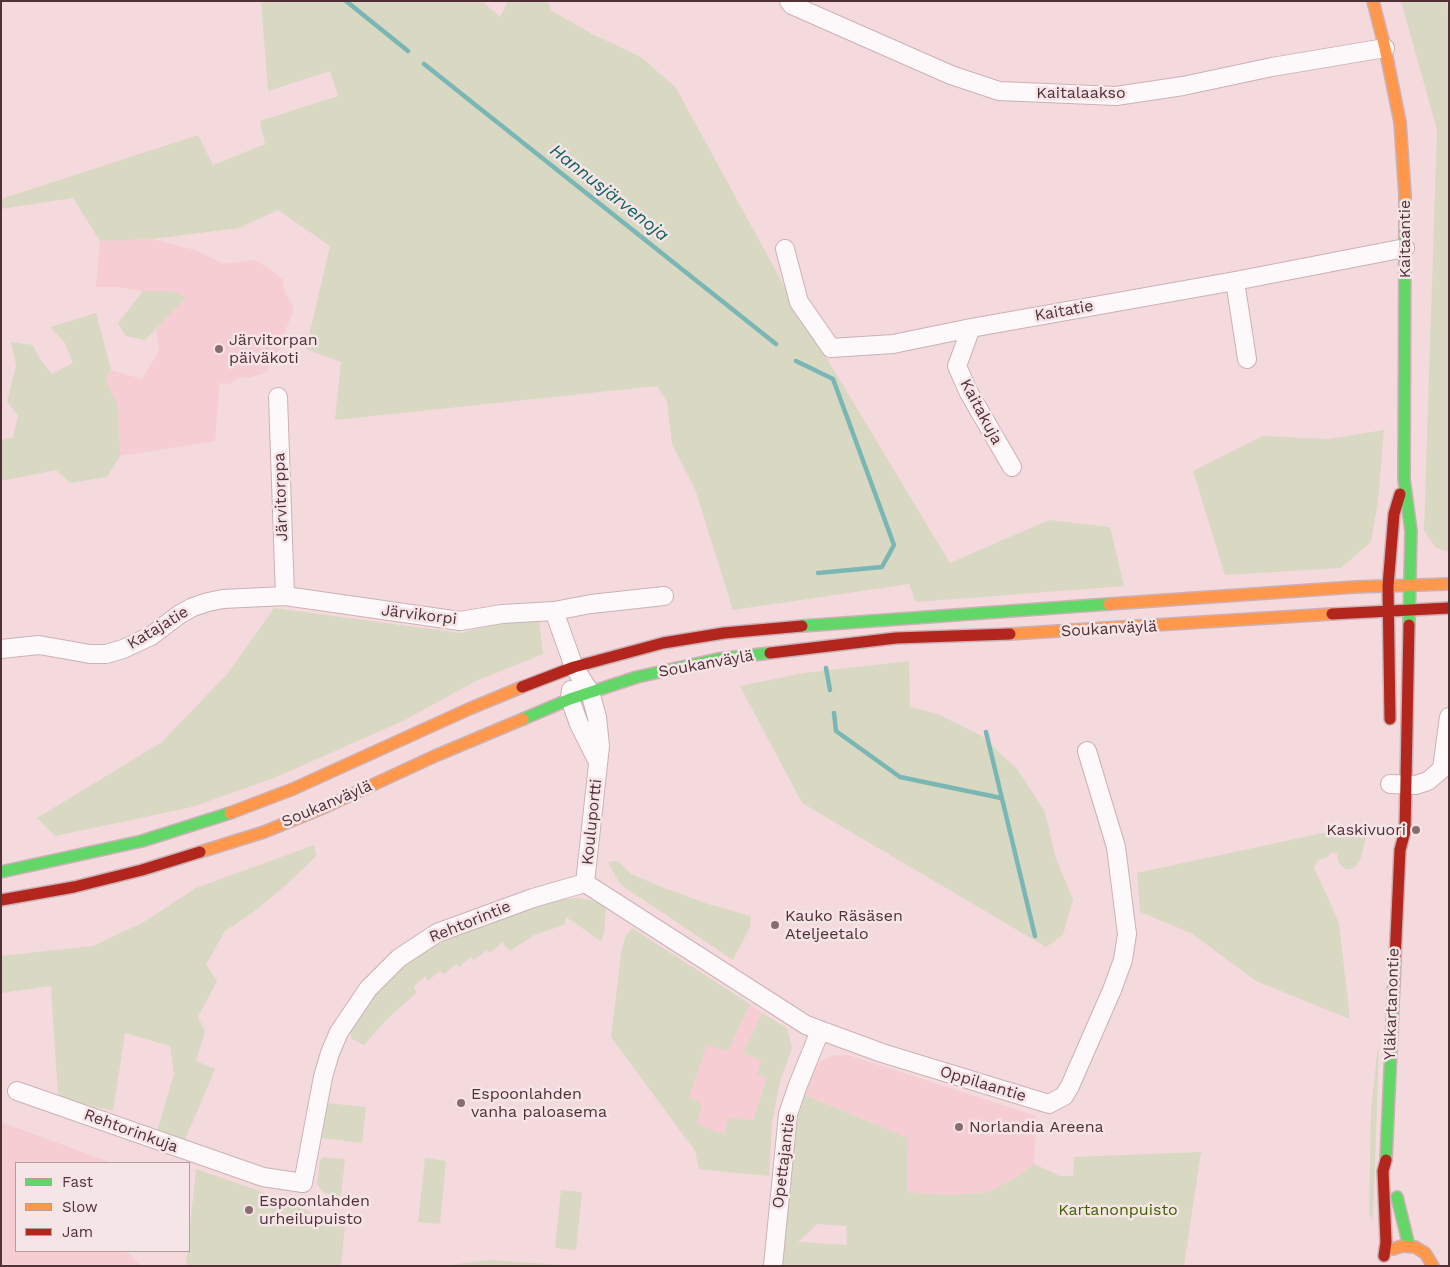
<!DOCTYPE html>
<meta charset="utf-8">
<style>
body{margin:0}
#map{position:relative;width:1450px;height:1267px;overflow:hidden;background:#f4dadd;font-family:"Work Sans",sans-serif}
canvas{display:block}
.frame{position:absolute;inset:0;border:2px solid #503136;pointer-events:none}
.legend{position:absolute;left:15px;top:1162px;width:175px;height:90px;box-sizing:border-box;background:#f6e5e7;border:1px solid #b49da0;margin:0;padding:6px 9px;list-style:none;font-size:15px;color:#503136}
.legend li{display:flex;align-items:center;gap:10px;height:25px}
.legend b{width:25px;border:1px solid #b49da0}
</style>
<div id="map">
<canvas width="1450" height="1267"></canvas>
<div class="frame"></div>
<ul class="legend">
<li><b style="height:6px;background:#63d668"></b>Fast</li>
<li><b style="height:6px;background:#ff974d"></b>Slow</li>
<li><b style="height:6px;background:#b3261e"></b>Jam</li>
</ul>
</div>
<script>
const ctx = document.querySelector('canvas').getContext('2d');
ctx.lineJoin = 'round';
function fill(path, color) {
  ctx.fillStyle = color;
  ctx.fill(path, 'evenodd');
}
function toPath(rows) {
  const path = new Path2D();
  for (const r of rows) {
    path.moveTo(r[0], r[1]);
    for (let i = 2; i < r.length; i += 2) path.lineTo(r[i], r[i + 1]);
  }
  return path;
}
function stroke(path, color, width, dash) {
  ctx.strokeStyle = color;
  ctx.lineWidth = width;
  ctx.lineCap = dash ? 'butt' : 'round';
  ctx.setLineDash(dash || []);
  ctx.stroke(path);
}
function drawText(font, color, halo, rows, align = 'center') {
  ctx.font = font + ' "Work Sans",sans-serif';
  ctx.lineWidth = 5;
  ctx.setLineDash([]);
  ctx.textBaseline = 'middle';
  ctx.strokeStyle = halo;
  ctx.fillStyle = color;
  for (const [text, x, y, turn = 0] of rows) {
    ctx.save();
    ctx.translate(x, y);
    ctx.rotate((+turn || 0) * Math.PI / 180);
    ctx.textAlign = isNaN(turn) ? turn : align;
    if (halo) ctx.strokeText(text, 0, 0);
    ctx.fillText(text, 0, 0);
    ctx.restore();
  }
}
fill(toPath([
 [152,239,195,250,224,264,255,260,271,270,283,280,285,293,294,307,280,347,267,372,251,377,237,378,230,384,220,383,215,441,120,456,112,437,104,379,111,370,142,379,159,351,156,329,187,297,171,291,143,291,116,287,96,287,100,241],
 [750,1004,762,1013,743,1053,761,1061,767,1078,753,1120,728,1118,724,1134,696,1124,689,1098,707,1044,728,1051],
 [834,1055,848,1055,1036,1116,1034,1164,1018,1176,988,1192,948,1195,907,1192,908,1138,805,1095,817,1065,823,1060],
 [1,1122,112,1163,16,1163,16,1251,126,1251,141,1266,1,1266]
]), '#f6cdd2');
fill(toPath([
 [261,1,482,1,500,17,508,1,547,1,552,11,592,34,641,57,676,88,794,304,950,563,1049,520,1110,527,1124,586,916,602,909,584,733,610,695,489,672,444,667,402,657,386,335,420,341,362,306,349,330,246,278,210,239,228,152,239,100,241,73,198,1,209,1,199,198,135,213,165,265,144,260,121,338,96,330,71,268,91],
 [1401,1,1447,1,1449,19,1449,552,1435,547,1424,530,1437,130],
 [143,291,171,291,187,297,145,340,126,336,118,323],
 [96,313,111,370,105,379,118,406,120,456,107,477,70,483,56,470,1,481,1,440,13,438,18,416,7,401,16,366,11,342,33,345,40,359,52,374,73,363,65,343,50,327],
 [1384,430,1378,501,1371,542,1341,568,1225,575,1193,471,1263,436,1328,439],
 [274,608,461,633,507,620,539,619,543,654,474,682,405,720,274,778,192,807,55,836,37,818,162,742,228,673],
 [909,661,910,707,935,713,982,736,1018,770,1045,812,1056,859,1073,899,1063,935,1046,947,802,803,740,686,804,673],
 [1369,823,1361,858,1355,867,1347,870,1342,867,1338,861,1337,854,1332,852,1326,858,1318,860,1314,867,1339,923,1350,1019,1256,981,1191,933,1140,912,1137,873],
 [314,845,316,856,286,885,252,913,225,931,206,964,217,981,198,1017,205,1031,196,1061,215,1069,184,1142,157,1132,174,1074,170,1046,125,1033,113,1111,58,1097,51,986,1,993,1,956,93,946,142,923,196,888],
 [618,861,631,874,664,888,708,904,751,916,750,927,733,960,620,884,608,862],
 [577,898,590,900,606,905,604,933,601,941,566,917,564,925,534,935,510,951,502,942,490,953,487,950,474,960,471,957,459,967,456,964,444,974,440,971,428,981,425,977,413,987,417,992,385,1021,364,1045,352,1039,350,1032,354,1023,367,1004,382,986,403,967,426,951,450,938,508,917,551,902,562,899],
 [632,928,750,1004,728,1051,707,1045,689,1098,702,1104,697,1124,724,1134,728,1118,753,1120,767,1078,757,1074,761,1061,743,1053,762,1013,787,1028,792,1048,780,1081,772,1124,769,1176,699,1169,695,1151,611,1037,621,954,625,937],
 [1379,1046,1373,1220,1369,1214,1371,1109,1377,1054],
 [805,1095,908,1138,907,1192,948,1195,988,1192,1018,1176,1034,1164,1060,1176,1073,1176,1074,1157,1201,1152,1184,1266,780,1266,793,1131],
 [817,1224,846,1226,847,1245,798,1242],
 [327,1103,366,1107,362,1143,322,1138],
 [323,1157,345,1159,341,1196,338,1197,323,1192,317,1184,320,1160],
 [425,1158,446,1161,440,1224,418,1222],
 [196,1169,268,1194,345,1227,341,1266,186,1266],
 [561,1190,582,1192,576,1250,555,1248],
 [489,1260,574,1266,441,1266]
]), '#d8d8c3');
stroke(toPath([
 [346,1,408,51],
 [424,64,776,344],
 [796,361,833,379,894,545,882,567,818,573],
 [826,668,830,690],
 [834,713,836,731,900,777,1001,798],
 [986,732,1035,936]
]), '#7ab7b4', 4.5);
const street = toPath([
 [789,1,792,5,951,75,999,91,1116,96,1183,86,1272,67,1385,48],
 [785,249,799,302,831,348,893,344,971,328,1235,281,1405,248],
 [1235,281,1247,359],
 [971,328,957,366,969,393,1012,467],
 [278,397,285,596],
 [554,611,591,604,664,596],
 [1,649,39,645,90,654,106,654,123,649,151,636,180,614,193,607,208,602,223,599,285,596,460,621,502,614,554,611,574,667,590,692,597,717,600,746,585,883],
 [571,690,570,699,579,724,596,758],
 [1390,784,1416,785,1428,781,1442,769,1449,717],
 [585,883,806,1025,882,1053,1049,1104,1064,1096,1070,1086,1112,990,1123,960,1127,934,1116,847,1087,751],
 [17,1091,263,1177,303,1183,323,1077,330,1053,339,1032,368,989,399,958,437,933,533,898,585,883],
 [773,1266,788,1114,798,1085,820,1031]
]);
const fast = toPath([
 [1405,225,1404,479,1411,531,1409,625],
 [802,626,1109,604],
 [523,719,570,699,637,677,718,659,770,653],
 [1,872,142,841,230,813],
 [1386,1160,1395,960],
 [1397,1197,1409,1246]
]);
const slow = toPath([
 [1373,1,1385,48,1400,122,1405,195,1405,225],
 [1109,604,1355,587,1449,584],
 [1010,634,1332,614],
 [230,813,293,789,469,709,522,687],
 [200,852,264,832,325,807,435,756,523,719],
 [1393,1249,1402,1246,1415,1247,1425,1253,1433,1266]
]);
const jam = toPath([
 [1332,614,1449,608],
 [770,653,896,638,1010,634],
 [522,687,574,667,663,643,724,633,802,626],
 [1390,719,1388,586,1394,514,1400,494],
 [1,900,74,887,142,870,200,852],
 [1395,960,1400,850,1405,831,1409,625],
 [1384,1256,1386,1242,1383,1171,1386,1160]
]);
stroke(street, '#cbb1b5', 20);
stroke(fast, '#cbb1b5', 14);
stroke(slow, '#cbb1b5', 14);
stroke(jam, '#cbb1b5', 14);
stroke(street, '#fdf9fa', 18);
stroke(fast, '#63d668', 11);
stroke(slow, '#ff974d', 11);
stroke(jam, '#b3261e', 11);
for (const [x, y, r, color] of [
 [219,349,5,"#896c70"],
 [1416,830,5,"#896c70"],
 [775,925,5,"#896c70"],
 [461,1103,5,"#896c70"],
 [959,1127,5,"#896c70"],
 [249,1210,5,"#896c70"]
]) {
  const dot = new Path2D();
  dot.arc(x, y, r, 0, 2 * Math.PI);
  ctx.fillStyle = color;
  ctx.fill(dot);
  stroke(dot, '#f6e5e7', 2);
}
drawText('16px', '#503136', '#f6e5e7', [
 ["Kaitalaakso",1081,93],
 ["Kaitaantie",1405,239,-90],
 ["Kaitatie",1064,311,-10],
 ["Kaitakuja",981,412,62],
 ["Järvitorppa",281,497,-92],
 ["Järvikorpi",419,615,7],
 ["Katajatie",158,628,-31],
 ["Soukanväylä",1109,629,-3],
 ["Soukanväylä",706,664,-10],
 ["Soukanväylä",327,804,-23],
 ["Kouluportti",592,822,-84],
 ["Rehtorintie",470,922,-22],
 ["Yläkartanontie",1392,1004,-88],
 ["Oppilaantie",983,1084,17],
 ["Rehtorinkuja",131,1131,20],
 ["Opettajantie",784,1161,-83]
]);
drawText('16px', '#503136', '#f6e5e7', [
 ["Järvitorpan",229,340],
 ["päiväkoti",229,358],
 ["Kaskivuori",1406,830,"right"],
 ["Kauko Räsäsen",785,916],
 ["Ateljeetalo",785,934],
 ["Espoonlahden",471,1094],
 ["vanha paloasema",471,1112],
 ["Norlandia Areena",969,1127],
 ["Espoonlahden",259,1201],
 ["urheilupuisto",259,1219]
], 'left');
drawText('16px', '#406200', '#f6e5e7', [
 ["Kartanonpuisto",1118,1210]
]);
drawText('italic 18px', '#12635f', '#f6e5e7', [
 ["Hannusjärvenoja",609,193,38]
]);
</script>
